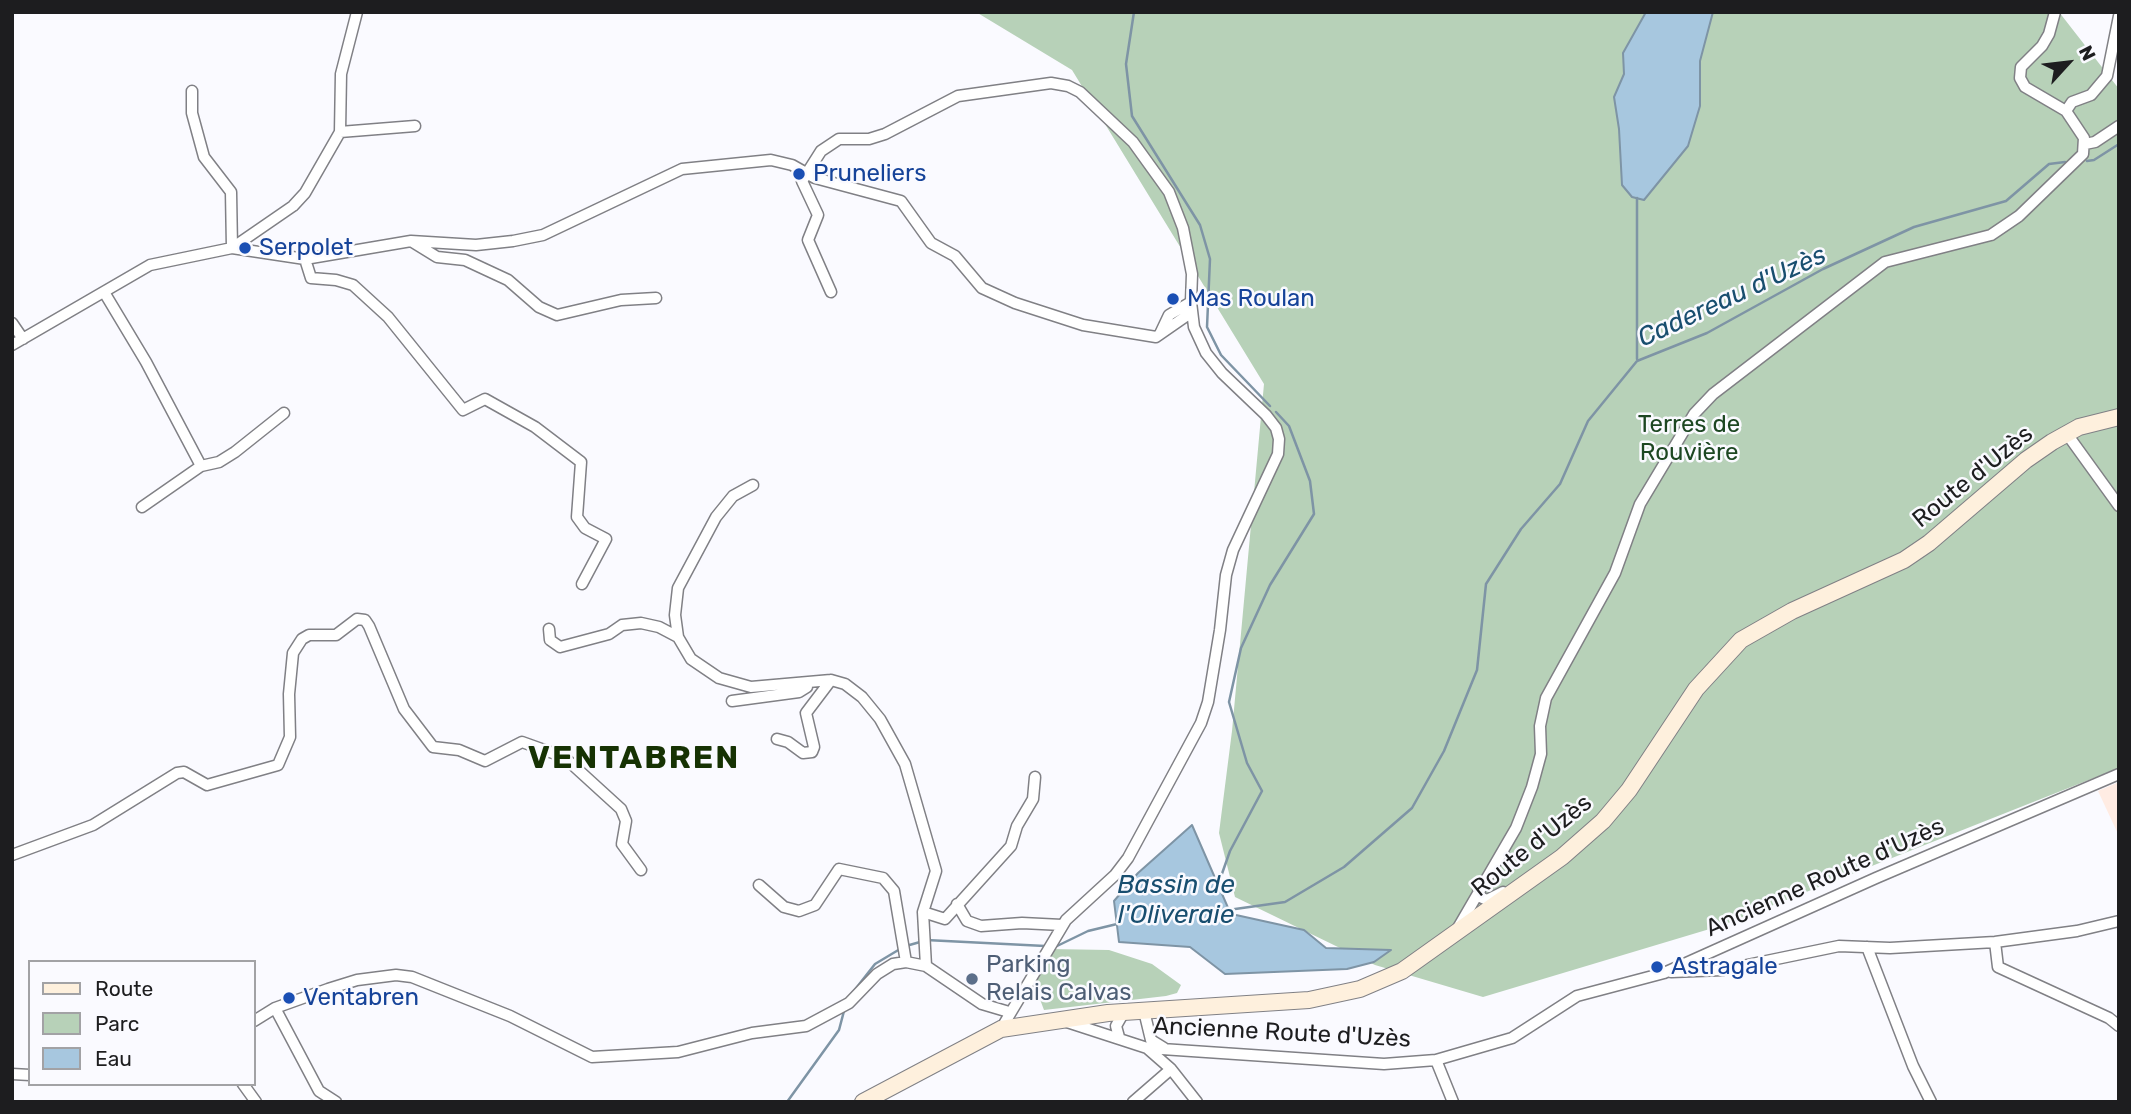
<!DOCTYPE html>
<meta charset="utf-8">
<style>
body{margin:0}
#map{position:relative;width:2131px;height:1114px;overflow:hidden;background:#fafaff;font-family:Rubik,sans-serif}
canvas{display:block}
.frame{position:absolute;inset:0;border:14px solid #1d1d1f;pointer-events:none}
.legend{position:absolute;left:28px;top:960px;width:228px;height:126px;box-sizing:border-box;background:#fafaff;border:2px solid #a2a2a5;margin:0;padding:9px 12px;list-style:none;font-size:21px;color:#1d1d1f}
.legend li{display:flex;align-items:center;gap:14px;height:35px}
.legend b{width:35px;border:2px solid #a2a2a5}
.north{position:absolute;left:2033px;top:28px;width:70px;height:70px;-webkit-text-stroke:5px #fafaff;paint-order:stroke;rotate:63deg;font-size:19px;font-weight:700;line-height:28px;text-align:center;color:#1d1d1f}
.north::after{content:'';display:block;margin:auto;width:24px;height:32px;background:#1d1d1f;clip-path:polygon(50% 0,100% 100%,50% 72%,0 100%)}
</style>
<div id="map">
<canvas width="2131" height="1114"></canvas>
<div class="frame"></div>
<ul class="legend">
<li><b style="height:9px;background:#fef0dd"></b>Route</li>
<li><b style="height:19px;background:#b7d1b8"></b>Parc</li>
<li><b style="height:19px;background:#a7c7df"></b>Eau</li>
</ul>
<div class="north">N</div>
</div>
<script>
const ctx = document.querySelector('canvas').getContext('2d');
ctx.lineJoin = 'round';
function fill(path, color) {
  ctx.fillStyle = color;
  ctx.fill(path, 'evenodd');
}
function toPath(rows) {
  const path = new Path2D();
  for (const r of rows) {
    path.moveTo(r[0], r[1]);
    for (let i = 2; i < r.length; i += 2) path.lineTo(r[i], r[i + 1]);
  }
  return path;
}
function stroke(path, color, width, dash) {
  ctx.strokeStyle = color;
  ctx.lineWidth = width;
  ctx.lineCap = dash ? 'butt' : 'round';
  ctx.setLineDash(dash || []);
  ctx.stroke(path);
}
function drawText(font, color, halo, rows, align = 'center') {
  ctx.font = font + ' Rubik,sans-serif';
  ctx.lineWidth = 5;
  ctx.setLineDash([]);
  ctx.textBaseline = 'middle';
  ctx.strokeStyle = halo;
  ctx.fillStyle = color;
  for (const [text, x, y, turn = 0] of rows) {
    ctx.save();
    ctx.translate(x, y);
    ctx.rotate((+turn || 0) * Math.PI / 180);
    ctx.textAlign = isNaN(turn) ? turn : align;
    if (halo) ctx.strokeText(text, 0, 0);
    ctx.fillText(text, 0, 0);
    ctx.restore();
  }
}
fill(toPath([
 [2119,782,2119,836,2098,791]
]), '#ffece3');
fill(toPath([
 [976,12,2059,12,2119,89,2119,768,1723,925,1483,997,1375,965,1235,897,1219,833,1232,731,1264,384,1072,70],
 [1050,949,1109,950,1152,964,1181,985,1177,993,1166,996,1044,1010,1032,978]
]), '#b7d1b8');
const water = toPath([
 [1646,12,1713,12,1700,61,1700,106,1688,146,1644,200,1632,197,1622,185,1619,129,1614,97,1624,74,1623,53,1646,12],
 [1192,825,1229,910,1236,915,1304,930,1326,948,1391,950,1374,962,1347,969,1225,974,1190,947,1119,942,1114,901,1138,873,1192,825]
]);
fill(water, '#a7c7df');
stroke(water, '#7e94a5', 2);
stroke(toPath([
 [1134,12,1126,64,1132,116,1200,225,1210,259,1207,327,1221,355,1270,406],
 [2087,161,2094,160,2119,144],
 [1637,359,1637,198],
 [1218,885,1230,851,1262,791,1247,763,1229,702,1241,648,1270,585,1314,514,1310,481,1289,426,1276,412],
 [1228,910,1285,902,1344,867,1412,808,1444,751,1477,670,1486,584,1521,529,1560,484,1588,421,1637,361,1707,333,1823,269,1914,227,2006,201,2049,164,2065,162],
 [926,940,1045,946],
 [906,946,920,942],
 [1055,947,1088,931,1117,924],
 [846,1001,875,964,900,949],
 [787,1102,839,1030,844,1011]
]), '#7e94a5', 2.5);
const minor = toPath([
 [2055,12,2049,34,2042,46,2021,67,2020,78,2025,87,2066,111],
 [192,91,192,113,204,157,231,192,232,248],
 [340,132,415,126],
 [2085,144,2095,142,2119,126],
 [411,241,437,257,465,260,508,280,539,307,557,315,621,300,656,298],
 [232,248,293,206,305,193,340,132,341,74,357,12],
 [305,259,311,278,336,280,353,285,388,317,463,410,485,399,535,427,581,462,577,517,585,528,606,539,582,584],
 [104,292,146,362,201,466,142,507],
 [831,292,808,240,818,215,802,181,821,151,839,139,869,139,885,134,958,96,1051,83,1068,86,1080,92,1133,142,1169,192,1183,228,1192,274,1191,302,1194,327,1206,353,1222,373,1266,415,1276,428,1279,439,1278,454,1233,550,1226,575,1220,630,1208,702,1201,723,1128,858,1115,875,1066,920,1001,1029],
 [12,323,23,339],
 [1160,334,1169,315,1191,302],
 [12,345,150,265,232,248,305,259,411,241,476,245,513,241,543,235,682,169,771,160,792,165,815,178,901,201,931,243,955,256,982,288,1015,303,1083,325,1156,337,1192,312],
 [2067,434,2119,506],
 [201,466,219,462,235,452,284,413],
 [753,485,733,496,716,517,678,588,675,615,678,637,691,659,719,678,751,687,831,680,845,684,862,697,880,719,905,764,936,871,923,912,926,966],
 [549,629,550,640,560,647,609,634,622,625,641,623,659,627,678,637],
 [732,701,799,692,807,687],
 [777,739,788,742,803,753,812,752,814,747,806,713,831,680],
 [12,855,93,825,177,773,184,772,207,785,278,765,290,737,289,694,293,653,302,639,309,635,336,635,357,619,365,620,369,626,404,709,433,747,459,750,485,761,522,742,564,757,621,809,626,821,622,844,641,870],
 [759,885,784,907,799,911,815,905,839,869,883,878,894,891,906,962],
 [1478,888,1480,897,1487,900,1503,892],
 [957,904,967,921,981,926,1022,923,1062,925],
 [923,912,945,919,1011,846,1017,826,1033,799,1035,777],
 [1455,933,1516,828,1532,787,1541,754,1540,726,1546,698,1615,573,1640,504,1694,414,1713,394,1885,262,1991,235,2019,216,2083,154,2084,138,2066,111,2072,102,2091,95,2107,76,2119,16],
 [1995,942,1998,967,2109,1018,2119,1026],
 [1867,947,1913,1066,1931,1102],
 [1671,972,1723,970,1839,946,1890,948,1995,942,2077,931,2119,921],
 [275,1008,319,1091,336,1102],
 [1144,1011,1151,1040,1164,1048],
 [254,1021,275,1008,328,989,357,980,396,975,412,977,510,1016,592,1057,678,1052,752,1033,806,1026,849,1003,877,974,893,964,906,962,926,966,982,1004,1009,1012],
 [1067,1022,1147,1048,1384,1064,1436,1060,1512,1038,1577,996,1664,973,1876,878,2119,774],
 [1119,1037,1116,1026,1124,1012],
 [1147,1048,1171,1069,1197,1102],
 [1436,1060,1453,1102],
 [12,1074,30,1075],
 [243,1084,256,1102],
 [1133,1102,1171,1069]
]);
const secondary = toPath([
 [863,1102,1001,1029,1108,1013,1309,1000,1360,989,1402,971,1562,857,1603,821,1629,790,1696,689,1741,640,1792,611,1904,560,1929,543,2026,460,2052,442,2079,427,2119,417]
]);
stroke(minor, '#808085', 13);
stroke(secondary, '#808085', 18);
stroke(minor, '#fff', 10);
stroke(secondary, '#fef0dd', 16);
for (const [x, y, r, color] of [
 [799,174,7,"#1a4fb4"],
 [245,248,7,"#1a4fb4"],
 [1173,299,7,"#1a4fb4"],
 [1657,967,7,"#1a4fb4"],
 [972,979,7,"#5c6f8a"],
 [289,998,7,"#1a4fb4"]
]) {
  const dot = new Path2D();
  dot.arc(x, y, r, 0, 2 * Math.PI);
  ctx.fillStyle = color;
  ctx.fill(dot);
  stroke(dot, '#fafaff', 2.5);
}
drawText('24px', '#164399', '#fafaff', [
 ["Pruneliers",813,174],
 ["Serpolet",259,248],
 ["Mas Roulan",1187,299],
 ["Astragale",1671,967],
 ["Ventabren",303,998]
], 'left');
drawText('24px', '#1d4722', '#fafaff', [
 ["Terres de",1689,425],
 ["Rouvière",1689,453]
]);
drawText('24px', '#1d1d1f', '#fafaff', [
 ["Route d'Uzès",1973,477,-39],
 ["Route d'Uzès",1532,846,-39],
 ["Ancienne Route d'Uzès",1825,878,-24],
 ["Ancienne Route d'Uzès",1282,1033,3]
]);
drawText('24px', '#4e5e75', '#fafaff', [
 ["Parking",986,965],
 ["Relais Calvas",986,993]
], 'left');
drawText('italic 26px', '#184e6f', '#fafaff', [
 ["Cadereau d'Uzès",1732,297,-25],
 ["Bassin de",1176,885],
 ["l'Oliveraie",1176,915]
]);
ctx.letterSpacing = '2px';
drawText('bold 32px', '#163203', '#fafaff', [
 ["VENTABREN",634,759]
]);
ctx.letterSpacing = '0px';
</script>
